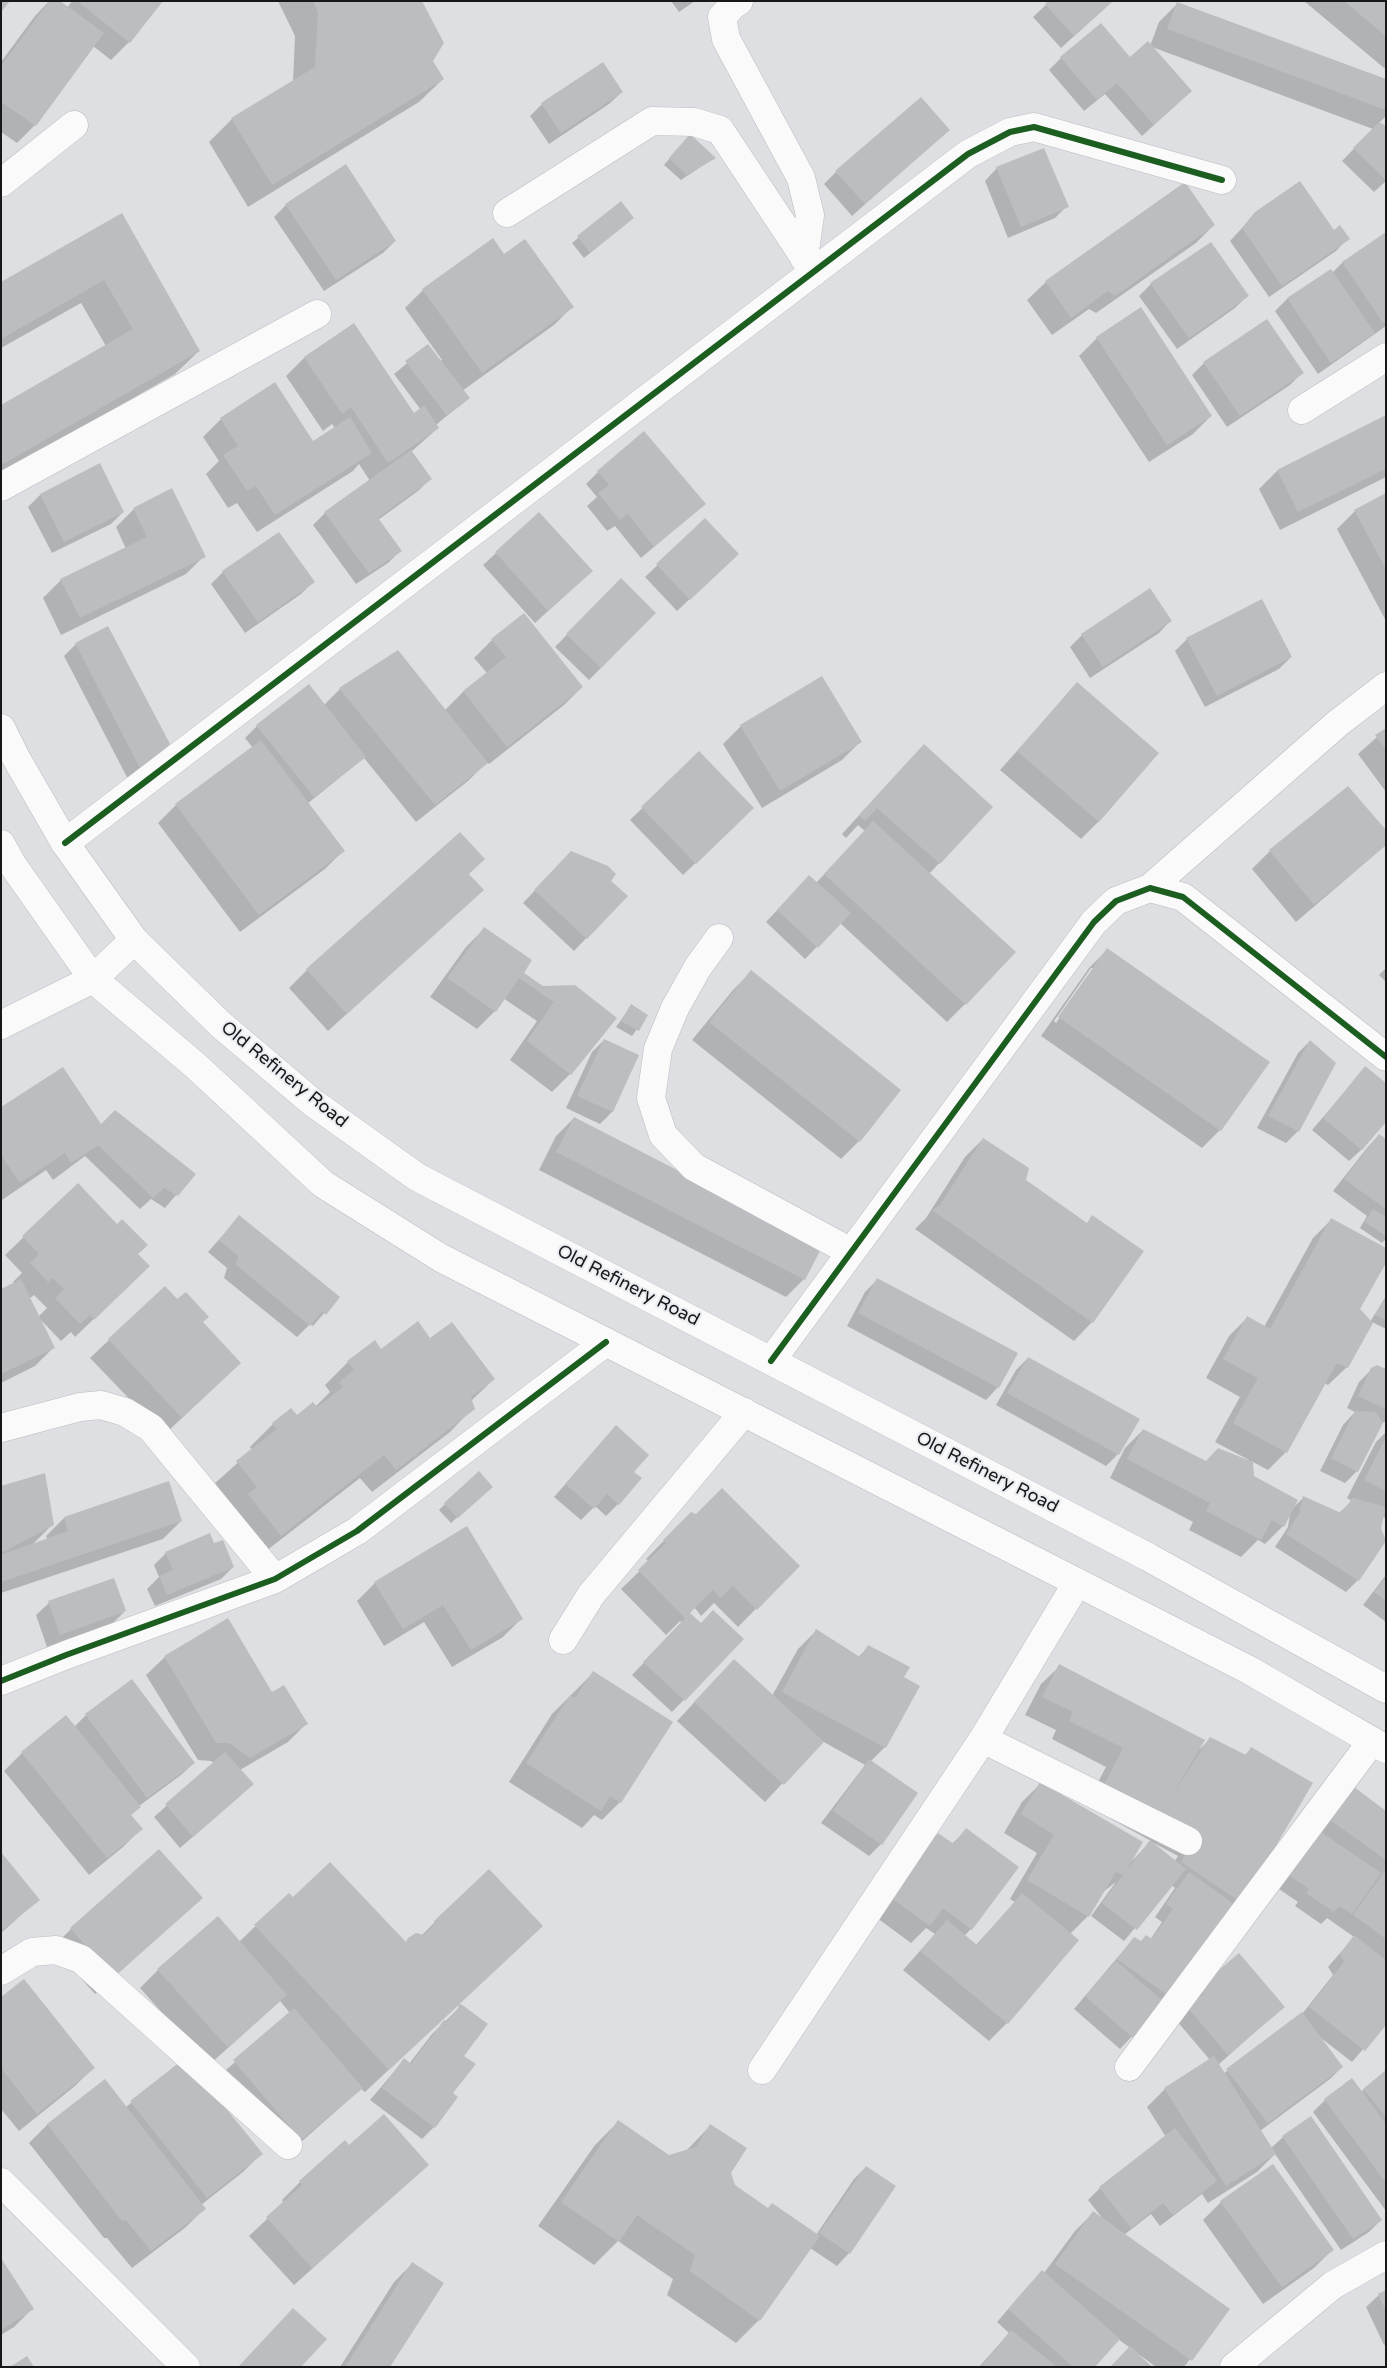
<!DOCTYPE html>
<style>
body{margin:0}
#map{position:relative;width:1387px;height:2368px;overflow:hidden;background:#dddfe2;font-family:"Varela Round",sans-serif}
canvas{display:block}
.frame{position:absolute;inset:0;border:2px solid #161819;pointer-events:none}
</style>
<div id="map">
<canvas width="1387" height="2368"></canvas>
<div class="frame"></div>
</div>
<script>
const ctx = document.querySelector('canvas').getContext('2d');
ctx.lineJoin = 'round';
function fill(path, color) {
  ctx.fillStyle = color;
  ctx.fill(path, 'evenodd');
}
function toPath(rows) {
  const path = new Path2D();
  for (const r of rows) {
    path.moveTo(r[0], r[1]);
    for (let i = 2; i < r.length; i += 2) path.lineTo(r[i], r[i + 1]);
  }
  return path;
}
function stroke(path, color, width, dash) {
  ctx.strokeStyle = color;
  ctx.lineWidth = width;
  ctx.lineCap = dash ? 'butt' : 'round';
  ctx.setLineDash(dash || []);
  ctx.stroke(path);
}
function drawText(font, color, halo, rows, align = 'center') {
  ctx.font = font + ' "Varela Round",sans-serif';
  ctx.lineWidth = 4;
  ctx.setLineDash([]);
  ctx.textBaseline = 'middle';
  ctx.strokeStyle = halo;
  ctx.fillStyle = color;
  for (const [text, x, y, turn = 0] of rows) {
    ctx.save();
    ctx.translate(x, y);
    ctx.rotate((+turn || 0) * Math.PI / 180);
    ctx.textAlign = isNaN(turn) ? turn : align;
    if (halo) ctx.strokeText(text, 0, 0);
    ctx.fillText(text, 0, 0);
    ctx.restore();
  }
}
fill(toPath([
 [49,1,67,8,72,1,162,1,129,42,111,60,93,46,35,125,17,143,1,132,1,62,35,16],
 [278,1,421,1,432,61,443,79,419,102,248,207,209,142,232,119,293,82,295,36],
 [671,1,695,1,679,12],
 [1050,1,1113,1,1061,48,1033,17],
 [1304,1,1386,1,1386,66,1384,68],
 [1178,3,1386,80,1386,116,1379,123,1386,127,1386,181,1374,192,1342,161,1373,129,1152,47,1191,91,1142,136,1105,94,1084,111,1049,70,1061,58,1130,59,1150,46,1159,22],
 [622,92,609,104,549,144,530,116,542,104],
 [948,130,852,216,824,184,836,172],
 [684,142,714,158,681,180,664,165],
 [997,168,1067,206,1055,218,1008,238,985,181],
 [1185,184,1214,225,1196,243,1096,313,1089,309,1052,335,1027,300,1046,282],
 [621,203,627,223,584,258,572,243],
 [286,205,395,241,383,253,324,291,274,217],
 [1256,213,1334,231,1348,238,1336,251,1269,297,1230,241],
 [121,215,199,351,175,374,1,474,1,406,106,346,81,303,1,348,1,284],
 [1386,234,1386,326,1318,374,1275,311,1287,299,1330,270,1332,273,1342,263],
 [493,240,504,255,572,307,554,325,462,391,468,398,436,425,438,428,411,452,430,479,418,491,378,520,400,551,388,563,356,584,313,525,325,513,370,481,359,464,353,471,257,532,237,503,228,508,206,474,219,461,203,437,221,419,313,442,335,428,332,424,323,431,286,376,304,358,354,325,414,415,421,410,394,374,428,346,440,361,442,360,405,308,423,290],
 [1151,284,1247,296,1235,308,1177,349,1139,296],
 [1267,321,1302,373,1290,385,1227,427,1192,375,1204,363],
 [1097,338,1211,416,1193,434,1149,462,1079,356],
 [1386,417,1386,477,1280,530,1259,489,1277,471],
 [99,465,123,512,111,524,52,553,28,507,40,495],
 [598,472,704,504,641,558,615,526,607,531,587,506,597,497,586,484],
 [1386,495,1386,621,1337,529,1355,511],
 [134,509,204,556,186,574,61,635,43,598,61,580,126,549,116,527],
 [539,514,592,571,535,623,483,565],
 [705,520,725,566,677,611,645,577],
 [223,572,313,582,301,594,245,633,211,584],
 [621,579,655,613,589,680,555,647],
 [1171,620,1159,633,1090,678,1070,647,1082,635],
 [1187,639,1291,657,1279,669,1205,707,1175,651],
 [492,640,582,687,564,705,489,764,487,762,468,781,416,822,364,758,307,804,343,851,325,869,240,932,158,823,176,805,253,748,245,738,257,726,324,705,340,689,444,711,463,692,487,673,474,658],
 [76,644,169,744,129,781,64,656],
 [1077,684,1099,821,1081,839,1000,770],
 [741,726,860,742,842,760,762,808,723,744],
 [1386,729,1386,792,1358,754],
 [699,753,753,808,683,875,630,820],
 [906,764,991,807,929,874,965,1004,947,1022,840,923,805,959,766,922,797,889,816,883,865,831,858,825,846,838,842,834],
 [1386,845,1296,922,1252,869,1270,851],
 [559,865,609,881,626,896,574,951,523,903],
 [468,874,482,890,328,1031,289,988,307,970],
 [484,929,522,973,543,987,575,986,570,1074,552,1092,510,1060,537,1021,503,998,495,1011,477,1029,430,997,466,947],
 [1107,950,1220,1130,1202,1148,1041,1036,1089,968],
 [1091,968,1094,968,1056,1023,1054,1021],
 [1386,968,1386,982,1379,975],
 [751,972,859,1141,841,1159,692,1040,733,990],
 [631,1006,647,1015,632,1036,616,1027],
 [604,1040,638,1056,612,1112,600,1124,566,1108,592,1052],
 [1310,1041,1298,1131,1286,1143,1257,1128,1298,1053],
 [1365,1068,1362,1149,1349,1161,1312,1130],
 [1,1109,101,1126,194,1174,165,1208,151,1199,140,1209,85,1156,53,1180,46,1170,2,1200],
 [574,1118,804,1279,786,1297,539,1170,556,1136],
 [1379,1135,1386,1141,1386,1239,1382,1243,1360,1228,1367,1216,1333,1191,1367,1148],
 [983,1139,1024,1181,1086,1224,1093,1217,1143,1252,1092,1322,1074,1341,915,1229,926,1218,965,1157],
 [78,1185,137,1254,130,1284,75,1337,71,1332,61,1341,39,1318,53,1348,35,1366,1,1383,1,1290,15,1284,13,1282,22,1273,5,1255],
 [34,1295,47,1308,38,1317,29,1299],
 [239,1217,338,1297,313,1326,310,1324,297,1337,224,1278,227,1268,208,1252],
 [1331,1220,1359,1309,1370,1322,1386,1296,1386,1329,1372,1322,1347,1367,1328,1385,1324,1383,1286,1452,1268,1470,1251,1461,1253,1477,1294,1507,1303,1498,1339,1513,1352,1501,1347,1498,1376,1442,1386,1432,1386,1518,1383,1517,1380,1528,1385,1539,1358,1580,1346,1592,1275,1547,1288,1527,1290,1513,1283,1526,1265,1544,1258,1540,1241,1557,1189,1530,1193,1522,1110,1478,1125,1448,1143,1430,1206,1463,1248,1461,1249,1460,1215,1442,1240,1397,1206,1378,1229,1336,1247,1318,1264,1327,1313,1238],
 [877,1280,998,1387,986,1400,847,1326,865,1292],
 [165,1287,240,1363,164,1435,90,1358],
 [430,1340,494,1379,471,1401,473,1408,450,1432,372,1492,360,1478,257,1558,213,1485,252,1450,250,1447,273,1424,296,1416,315,1407,330,1392,325,1385,348,1362,381,1351],
 [1028,1358,1118,1454,1106,1466,996,1405,1016,1370],
 [1372,1369,1386,1370,1386,1421,1381,1424,1357,1471,1345,1483,1320,1471,1343,1425,1355,1412,1347,1408,1359,1382],
 [616,1427,632,1472,618,1504,606,1516,595,1506,581,1520,554,1497],
 [1,1487,53,1524,31,1546,48,1540,46,1536,64,1518,181,1521,163,1539,1,1593],
 [485,1492,451,1523,439,1510,445,1504],
 [691,1513,798,1566,738,1627,714,1603,701,1616,694,1607,688,1613,700,1624,743,1639,672,1712,632,1675,682,1623,680,1621,666,1635,621,1589,649,1562,646,1559],
 [214,1545,233,1567,221,1579,155,1606,147,1589,159,1577,154,1565,166,1553],
 [1386,1575,1386,1622,1363,1605],
 [113,1579,125,1611,113,1623,47,1647,36,1615,49,1603],
 [375,1583,521,1619,503,1637,452,1667,424,1622,384,1646,357,1601],
 [816,1631,858,1657,869,1647,902,1678,885,1747,871,1761,881,1844,869,1856,821,1823,865,1765,822,1741,765,1802,677,1721,716,1679,772,1696,798,1649],
 [165,1657,272,1694,306,1724,288,1742,240,1770,240,1796,180,1848,154,1817,214,1763,211,1761,198,1760,146,1675],
 [1060,1666,1200,1749,1210,1739,1244,1756,1251,1749,1241,1903,1169,1997,1120,2049,1074,2009,1134,1938,1140,1942,1150,1940,1162,1922,1155,1917,1175,1888,1171,1885,1124,1941,1091,1916,1116,1882,1103,1892,1088,1916,1070,1934,1077,1940,1007,2023,989,2041,903,1970,935,1934,926,1928,911,1943,873,1915,920,1852,938,1834,952,1844,966,1830,971,1929,964,1936,975,1946,1015,1902,1010,1899,1037,1853,1004,1833,1022,1802,1040,1784,1132,1861,1151,1841,1086,1805,1106,1767,1052,1739,1056,1730,1025,1715,1041,1684],
 [1152,1842,1178,1856,1174,1862],
 [593,1673,671,1722,620,1802,602,1820,594,1815,582,1828,509,1782,552,1714],
 [132,1681,194,1763,181,1775,139,1806,130,1816,141,1829,123,1847,89,1875,4,1771,22,1753,74,1727,86,1715],
 [1336,1807,1386,1812,1386,2023,1352,2062,1321,2038,1342,2067,1330,2079,1260,2131,1271,2148,1283,2137,1381,2220,1369,2232,1341,2250,1275,2154,1257,2172,1208,2203,1202,2194,1160,2226,1151,2214,1124,2235,1228,2309,1184,2367,1156,2367,1118,2339,1094,2367,979,2367,1009,2333,997,2322,1030,2284,1044,2273,1075,2231,1093,2213,1103,2219,1088,2200,1100,2188,1166,2137,1147,2107,1165,2089,1210,2060,1176,2020,1201,1987,1283,2007,1218,2065,1223,2074,1302,2014,1333,1975,1328,1967,1354,1937,1327,1918,1321,1924,1295,1906,1298,1902,1273,1885],
 [1,1854,38,1900,1,1933],
 [289,1894,293,1899,405,1943,409,1939,422,1935,435,1922,459,2004,486,2024,462,2056,452,2093,434,2127,422,2139,370,2100,404,2060,409,2064,432,2034,460,2007,458,2005,365,2092,361,2089,283,2158,216,2079,290,2013,280,2001,209,2065,140,1988,158,1970,239,1942],
 [201,1898,95,1994,53,1947,71,1929],
 [1,1999,93,2068,75,2086,19,2131,1,2109],
 [185,2059,261,2154,243,2172,201,2205,204,2209,186,2227,132,2268,107,2238,104,2238,29,2143,47,2125,105,2080,126,2107],
 [1386,2072,1386,2211,1313,2112,1325,2100,1361,2092],
 [618,2122,669,2156,686,2151,710,2126,733,2186,768,2209,816,2235,854,2179,866,2167,894,2187,849,2253,837,2266,810,2248,759,2320,736,2343,667,2295,673,2279,618,2241,594,2265,538,2226,595,2145],
 [349,2146,428,2165,294,2285,249,2236,284,2203,282,2200,300,2182],
 [1221,2202,1332,2250,1314,2268,1263,2304,1203,2220],
 [1,2261,32,2309,14,2327,1,2335],
 [412,2264,389,2367,340,2367,394,2282],
 [1386,2292,1386,2344,1384,2345,1366,2307,1379,2295]
]), '#0003');
fill(toPath([
 [1,1,10,1,1,12],
 [49,1,60,1,104,33,36,126,1,102,1,66],
 [77,1,163,1,130,43],
 [313,1,422,1,444,43,433,61,444,79,272,185,231,118,315,67,318,12],
 [1048,1,1113,1,1074,36,1045,4],
 [1344,1,1386,1,1386,36],
 [1177,2,1386,79,1386,110,1167,29],
 [1101,23,1130,57,1148,41,1192,91,1154,125,1117,83,1097,100,1060,57],
 [603,62,623,92,561,133,541,103],
 [921,97,950,130,865,204,835,171],
 [1379,122,1386,126,1386,180,1353,148],
 [690,134,716,158,687,175,669,158],
 [1044,148,1069,207,1021,227,996,167],
 [346,164,396,241,336,280,285,204],
 [1300,181,1334,230,1340,225,1350,239,1282,286,1242,228,1255,212],
 [1185,182,1215,225,1115,296,1108,291,1071,318,1045,281],
 [621,201,634,218,590,253,577,236],
 [122,213,200,351,3,464,1,458,1,405,133,329,104,280,1,339,1,282],
 [1386,232,1386,321,1383,323,1342,262],
 [493,238,504,254,525,239,574,307,482,373,422,289],
 [1211,242,1249,296,1189,338,1150,283],
 [1331,269,1375,333,1331,363,1287,298],
 [1141,307,1212,416,1167,445,1096,337],
 [1267,319,1304,373,1240,416,1203,362],
 [354,323,414,413,424,405,439,428,388,463,351,407,342,414,304,357],
 [428,344,470,398,447,416,405,361],
 [275,382,313,441,350,417,372,453,275,515,256,486,247,491,223,455,238,446,220,418],
 [1386,415,1386,469,1298,512,1277,470],
 [644,431,706,504,654,547,628,514,620,520,598,493,609,485,597,471],
 [411,450,432,479,378,518,402,551,369,573,324,512],
 [100,463,124,512,64,542,40,494],
 [172,488,206,557,80,618,60,579,147,537,133,508],
 [1386,493,1386,569,1354,510],
 [539,512,593,571,548,611,495,552],
 [705,518,739,554,690,600,656,564],
 [279,532,315,582,258,622,222,571],
 [621,578,656,613,601,668,566,634],
 [1150,588,1172,621,1103,667,1081,634],
 [1262,599,1292,657,1217,696,1186,638],
 [524,613,583,687,507,747,463,691,506,657,491,639],
 [108,626,170,744,141,770,75,643],
 [398,650,488,763,435,805,339,688],
 [822,676,862,742,780,791,740,725],
 [1077,682,1159,753,1099,822,1017,751],
 [309,684,366,757,314,797,256,725],
 [1386,728,1386,749,1375,735],
 [261,740,345,851,259,915,175,804],
 [924,744,993,807,940,864,877,808,865,821,859,815],
 [699,751,754,808,696,864,641,807],
 [1348,786,1386,830,1386,845,1314,905,1269,850],
 [873,821,1016,952,966,1005,824,874],
 [460,832,485,859,469,874,484,890,347,1014,306,969],
 [571,851,608,866,616,874,611,881,628,896,587,939,534,890],
 [809,875,851,913,818,948,777,910],
 [484,927,532,960,524,973,543,986,575,985,617,1018,571,1075,527,1041,554,1002,519,978,496,1012,447,978],
 [1107,948,1270,1062,1221,1131,1058,1017],
 [751,970,901,1090,860,1142,709,1022],
 [631,1004,648,1015,639,1031,621,1021],
 [604,1039,639,1055,613,1112,577,1096],
 [1310,1040,1336,1063,1299,1132,1268,1116],
 [1365,1066,1386,1083,1386,1122,1362,1150,1323,1118],
 [63,1067,101,1124,115,1110,196,1174,178,1196,164,1188,153,1198,98,1145,71,1163,65,1153,20,1183,1,1155,1,1107],
 [574,1117,823,1245,805,1280,556,1152],
 [1379,1134,1386,1139,1386,1209,1344,1179],
 [983,1138,1029,1168,1026,1180,1087,1223,1092,1215,1144,1251,1093,1323,932,1210,940,1205],
 [78,1183,117,1224,122,1219,148,1245,138,1254,150,1266,94,1320,90,1315,80,1324,55,1298,64,1289,53,1278,48,1282,30,1263,39,1254,22,1236],
 [1373,1209,1386,1217,1386,1236,1365,1222],
 [239,1215,340,1297,326,1315,322,1311,310,1326,236,1265,238,1256,219,1240],
 [1331,1218,1386,1248,1386,1263,1360,1309,1373,1323,1348,1368,1337,1363,1287,1453,1233,1423,1258,1378,1223,1359,1247,1316,1270,1329],
 [877,1278,1018,1353,999,1388,858,1313],
 [21,1279,55,1348,1,1374,1,1289],
 [165,1286,177,1299,186,1292,209,1317,203,1322,241,1363,182,1418,108,1339],
 [1386,1296,1386,1320,1375,1315],
 [418,1321,430,1338,452,1322,495,1379,471,1397,475,1409,396,1470,384,1455,281,1536,248,1494,257,1487,236,1461,277,1429,272,1423,291,1408,297,1415,313,1402,317,1407,343,1387,339,1382,354,1370,347,1361,375,1340,381,1349],
 [1028,1357,1140,1419,1119,1455,1007,1393],
 [1377,1365,1386,1369,1386,1409,1358,1396,1371,1368],
 [1355,1411,1376,1412,1383,1423,1358,1472,1331,1458],
 [616,1425,649,1455,634,1472,642,1478,619,1505,607,1494,594,1509,565,1484],
 [1143,1429,1206,1461,1218,1448,1253,1462,1254,1476,1298,1500,1284,1527,1272,1520,1261,1540,1206,1511,1210,1503,1127,1459],
 [1386,1437,1386,1491,1364,1480],
 [479,1471,493,1487,458,1518,444,1503],
 [45,1473,54,1525,1,1553,1,1486],
 [169,1481,182,1521,1,1582,1,1555,68,1531,64,1517],
 [722,1488,800,1566,757,1610,733,1586,720,1598,713,1590,690,1613,701,1623,713,1610,744,1639,685,1701,643,1662,685,1618,638,1570,666,1543,663,1540,691,1512,696,1514],
 [1303,1496,1341,1513,1353,1498,1386,1507,1381,1528,1386,1541,1359,1581,1286,1534,1299,1514],
 [467,1526,523,1619,471,1650,443,1605,403,1629,374,1582],
 [210,1533,214,1543,223,1540,234,1567,167,1595,159,1576,173,1570,165,1552],
 [1386,1577,1386,1601,1374,1592],
 [114,1578,126,1611,60,1635,48,1601],
 [228,1618,272,1692,284,1685,308,1724,250,1758,229,1743,216,1743,164,1656],
 [816,1629,860,1657,868,1645,910,1667,904,1677,920,1686,886,1748,782,1692],
 [734,1659,824,1742,784,1785,694,1702],
 [1059,1664,1205,1740,1171,1797,1210,1737,1246,1755,1251,1747,1313,1783,1242,1903,1181,1862,1195,1838,1103,1787,1123,1748,1069,1721,1073,1712,1042,1697],
 [593,1671,673,1722,621,1803,610,1796,601,1811,526,1763,570,1695,575,1698],
 [132,1679,195,1763,147,1798,85,1714],
 [66,1715,141,1807,131,1815,143,1829,107,1858,21,1752],
 [225,1752,254,1784,193,1837,165,1804],
 [869,1759,918,1793,882,1845,833,1811],
 [1040,1782,1143,1842,1124,1875,1116,1872,1089,1917,1027,1880,1054,1835,1021,1814],
 [1354,1787,1386,1811,1386,1860,1330,1820],
 [966,1828,1019,1867,972,1930,943,1908,930,1926,890,1897,938,1833,954,1844],
 [1315,1828,1381,1873,1352,1914,1339,1906,1334,1912,1306,1893,1309,1889,1284,1872],
 [1150,1840,1186,1869,1137,1930,1102,1903],
 [159,1849,203,1898,114,1977,70,1928],
 [1,1852,40,1900,1,1931],
 [330,1862,406,1942,408,1938,416,1933,424,1935,434,1925,434,1921,489,1869,543,1926,389,2070,254,1925,289,1893,293,1897],
 [1386,1869,1386,1939,1353,1915],
 [1189,1872,1237,1906,1170,1997,1117,1959,1134,1937,1141,1941,1146,1935,1152,1939,1173,1909,1166,1904],
 [1022,1893,1079,1940,1008,2024,920,1951,947,1920,977,1945],
 [218,1916,287,1995,228,2048,157,1969],
 [1354,1935,1386,1960,1386,2025,1365,2051,1309,2007,1344,1962,1340,1954],
 [1239,1953,1285,2007,1228,2055,1187,2007,1204,1994,1200,1986],
 [1116,1961,1164,2002,1133,2038,1085,1996],
 [24,1979,95,2068,37,2114,1,2068,1,1997],
 [461,2004,488,2024,464,2056,476,2064,453,2093,458,2097,435,2128,382,2088,404,2058,411,2064,444,2020,447,2022],
 [294,2008,363,2088,301,2140,233,2060],
 [1302,2012,1343,2067,1268,2123,1226,2069],
 [1214,2056,1276,2154,1226,2186,1164,2088],
 [185,2058,263,2154,207,2198,130,2101],
 [1386,2070,1386,2117,1363,2089],
 [1352,2078,1386,2124,1386,2183,1324,2099],
 [105,2079,206,2209,151,2251,126,2220,122,2221,47,2124],
 [384,2114,429,2165,312,2268,266,2217,302,2185,299,2181,345,2140,349,2145],
 [1311,2116,1382,2220,1353,2239,1282,2136],
 [618,2120,669,2155,696,2147,710,2124,747,2148,731,2173,735,2185,768,2208,772,2203,820,2236,760,2321,690,2271,695,2255,637,2215,619,2242,561,2202],
 [1175,2128,1217,2181,1173,2215,1163,2203,1131,2228,1099,2187],
 [1273,2164,1334,2250,1282,2287,1220,2201],
 [866,2166,896,2186,850,2254,819,2233],
 [1093,2211,1230,2309,1192,2361,1055,2264],
 [1,2258,34,2309,1,2330],
 [412,2262,444,2283,390,2367,345,2367],
 [1042,2270,1120,2339,1095,2367,1073,2367,1008,2309],
 [1386,2290,1386,2311,1378,2294],
 [293,2308,327,2339,301,2367,238,2367],
 [1011,2330,1057,2367,981,2367],
 [1130,2346,1152,2367,1110,2367],
 [27,2356,34,2367,10,2367]
]), '#bcbdc0');
const minor = toPath([
 [739,1,733,5,722,17,726,39,801,178,810,215,804,258],
 [1,183,74,125],
 [507,213,652,121,694,122,720,130,814,272],
 [1302,410,1386,357],
 [1,487,317,314],
 [65,843,968,154,1010,132,1034,127,1222,180],
 [1150,888,1338,723,1386,686],
 [719,938,698,967,675,1008,658,1049,651,1098,663,1135,694,1167,851,1252],
 [1,1025,93,979,134,940],
 [771,1361,1094,922,1116,901,1150,888,1183,897,1386,1057],
 [1,1428,80,1407,101,1405,125,1412,151,1428,275,1579],
 [563,1640,591,1595,744,1412],
 [1,1681,66,1655,275,1579,357,1531,606,1342],
 [983,1739,1188,1841],
 [1,1971,32,1952,56,1950,81,1959,288,2145],
 [1129,2067,1372,1741],
 [762,2070,983,1739,1077,1583],
 [1,2182,186,2367],
 [1234,2367,1333,2285,1386,2255]
]);
const major = toPath([
 [1,728,16,758,65,843,134,940,220,1024,312,1102,417,1177,1148,1557,1386,1689],
 [1,844,12,864,93,979,196,1066,323,1184,441,1258,1249,1670,1386,1749]
]);
stroke(minor, '#babcbe', 29);
stroke(major, '#babcbe', 29);
stroke(minor, '#fafafb', 28);
stroke(major, '#fafafb', 28);
stroke(toPath([
 [65,843,968,154,1010,132,1034,127,1222,180],
 [771,1361,1094,922,1116,901,1150,888,1183,897,1386,1057],
 [1,1681,66,1655,275,1579,357,1531,606,1342]
]), '#1b5e20', 6);
drawText('18px', '#161819', '#e9ecf0', [
 ["Old Refinery Road",284,1075,39],
 ["Old Refinery Road",628,1286,27],
 ["Old Refinery Road",987,1473,27]
]);
</script>
